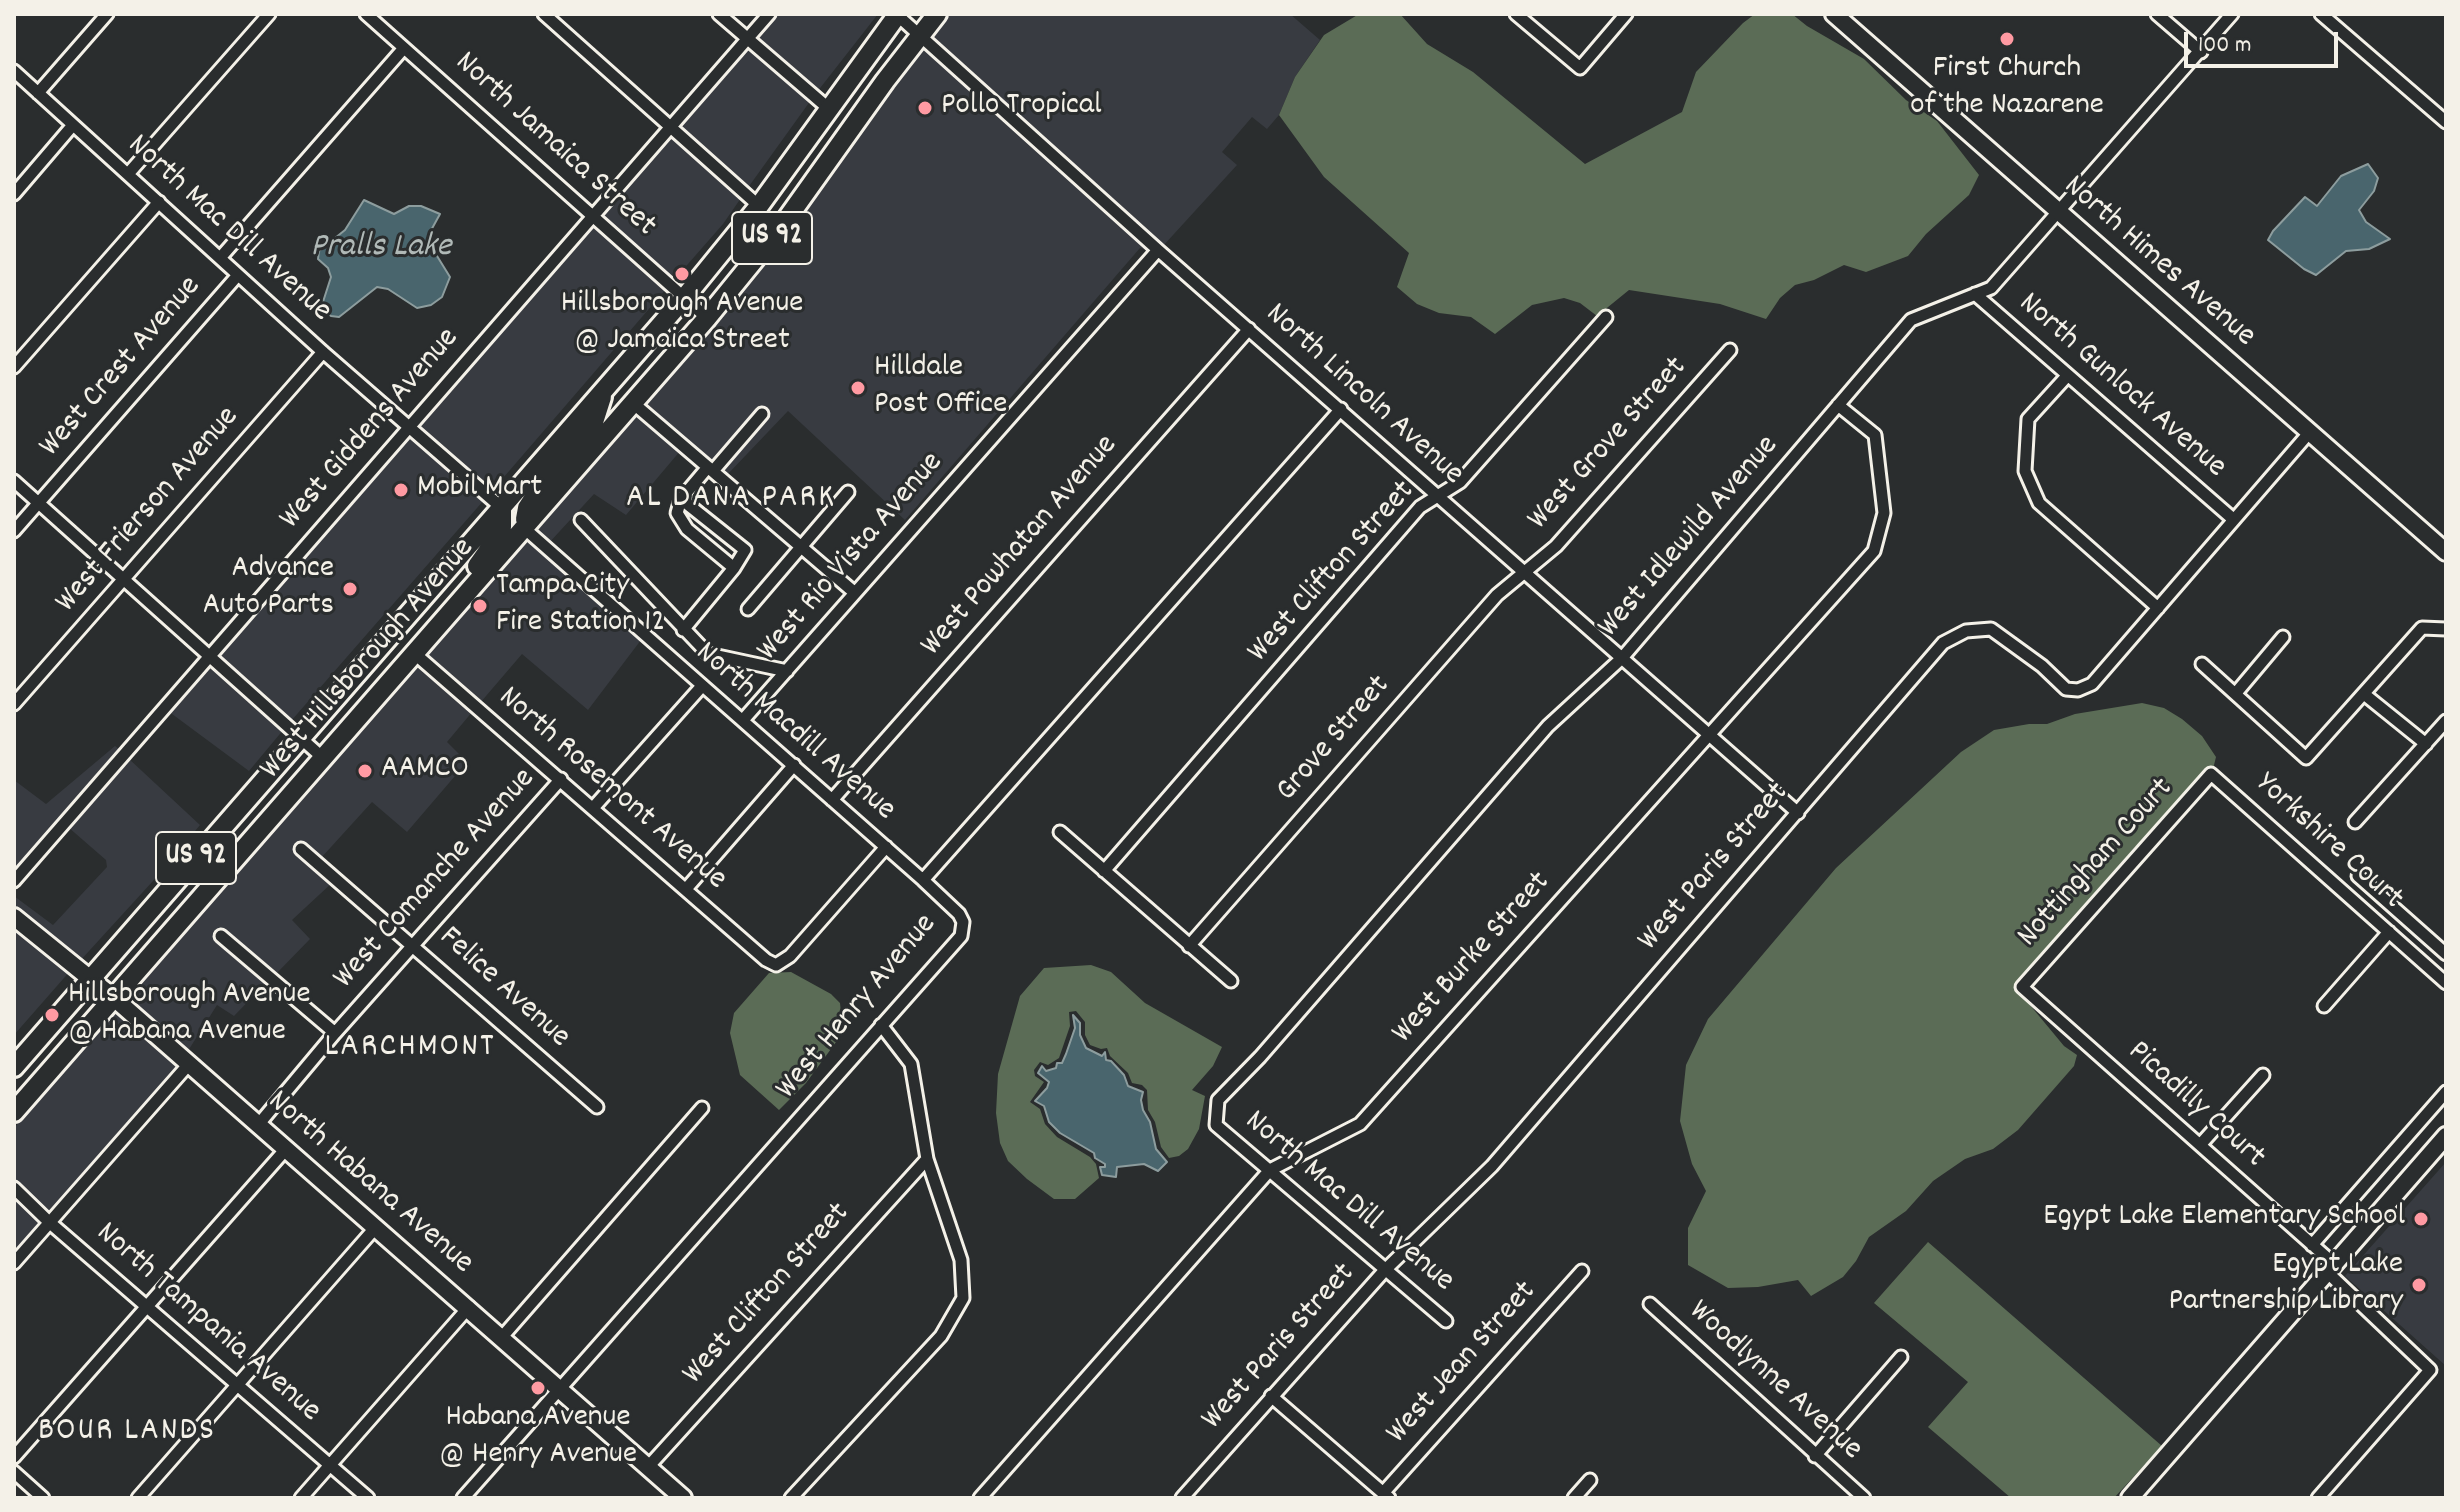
<!DOCTYPE html>
<style>
body{margin:0}
#map{position:relative;width:2460px;height:1512px;overflow:hidden;background:#2a2d2e;font-family:Dekko,sans-serif}
canvas{display:block}
.frame{position:absolute;inset:0;border:16px solid #f4f1e8;pointer-events:none}
.scale{position:absolute;left:2184px;top:32px;width:154px;height:36px;box-sizing:border-box;border:4px solid #f4f1e8;border-top:0;padding-left:10px;font-size:24px;line-height:28px;white-space:nowrap;color:#f4f1e8;-webkit-text-stroke:6px #2a2d2e;paint-order:stroke}
</style>
<div id="map">
<canvas width="2460" height="1512"></canvas>
<div class="frame"></div>
<div class="scale">100 m</div>
</div>
<script>
const ctx = document.querySelector('canvas').getContext('2d');
ctx.lineJoin = 'round';
function fill(path, color) {
  ctx.fillStyle = color;
  ctx.fill(path, 'evenodd');
}
function toPath(rows) {
  const path = new Path2D();
  for (const r of rows) {
    path.moveTo(r[0], r[1]);
    for (let i = 2; i < r.length; i += 2) path.lineTo(r[i], r[i + 1]);
  }
  return path;
}
function stroke(path, color, width, dash) {
  ctx.strokeStyle = color;
  ctx.lineWidth = width;
  ctx.lineCap = dash ? 'butt' : 'round';
  ctx.setLineDash(dash || []);
  ctx.stroke(path);
}
function drawText(font, color, halo, rows, align = 'center') {
  ctx.font = font + ' Dekko,sans-serif';
  ctx.lineWidth = 6;
  ctx.setLineDash([]);
  ctx.textBaseline = 'middle';
  ctx.strokeStyle = halo;
  ctx.fillStyle = color;
  for (const [text, x, y, turn = 0] of rows) {
    ctx.save();
    ctx.translate(x, y);
    ctx.rotate((+turn || 0) * Math.PI / 180);
    ctx.textAlign = isNaN(turn) ? turn : align;
    if (halo) ctx.strokeText(text, 0, 0);
    ctx.fillText(text, 0, 0);
    ctx.restore();
  }
}
fill(toPath([
 [777,14,878,14,817,92,755,39],
 [950,14,1290,14,1320,40,1295,77,1279,115,1267,129,1252,117,1222,152,1237,165,1163,246,929,38],
 [922,46,1150,250,1140,248,905,520,788,411,726,476,721,471,770,415,762,407,712,463,645,406,716,325,786,235,892,81],
 [748,47,811,100,747,189,678,128],
 [671,136,741,198,723,224,674,280,601,216],
 [594,224,667,288,491,492,416,427],
 [638,414,681,450,626,515,594,494,548,544,533,530],
 [410,435,484,500,291,721,216,655],
 [526,538,641,640,588,710,522,654,480,703,422,654],
 [415,662,473,711,447,742,467,762,407,832,372,802,321,858,301,841,294,849,333,882,292,920,310,939,275,975,220,928,214,936,267,982,234,1016,217,1005,186,1054,124,1000],
 [209,663,284,729,249,771,168,711],
 [115,746,119,749,14,871,14,780,46,804],
 [128,758,200,825,163,870,79,962,14,910,14,896,53,925,107,867,106,860,68,827],
 [14,924,71,970,14,1035],
 [117,1008,179,1066,48,1214,14,1181,14,1128],
 [2446,1162,2446,1366,2345,1276],
 [14,1196,41,1222,14,1253]
]), '#383b41');
fill(toPath([
 [1359,14,1400,14,1427,44,1473,72,1585,164,1682,112,1696,72,1743,23,1755,14,1792,14,1807,26,1864,59,1906,100,1937,121,1979,175,1969,195,1926,234,1908,256,1866,272,1844,265,1814,280,1795,285,1780,298,1766,319,1720,304,1629,290,1597,316,1580,303,1564,298,1532,305,1495,334,1471,317,1439,313,1417,304,1397,287,1409,253,1324,177,1279,115,1295,77,1324,35],
 [2142,703,2164,708,2182,719,2202,736,2216,757,2213,769,2210,767,2160,824,2134,848,2015,987,2064,1046,2077,1055,2074,1066,2018,1130,1993,1149,1965,1159,1933,1181,1906,1211,1869,1237,1856,1261,1843,1277,1811,1296,1798,1280,1758,1287,1728,1288,1688,1265,1688,1228,1706,1191,1692,1164,1680,1121,1686,1065,1708,1019,1836,868,1961,752,1994,730,2029,724,2047,724,2075,714],
 [1091,965,1111,972,1145,1003,1222,1047,1213,1066,1192,1090,1205,1096,1199,1129,1188,1149,1179,1156,1169,1158,1161,1147,1155,1122,1148,1110,1147,1090,1142,1085,1132,1083,1128,1073,1110,1056,1107,1048,1101,1049,1090,1045,1085,1035,1085,1022,1076,1011,1069,1012,1070,1026,1059,1058,1048,1065,1040,1062,1034,1070,1035,1076,1044,1082,1030,1102,1040,1109,1045,1124,1057,1137,1090,1157,1096,1164,1099,1178,1075,1199,1054,1199,1027,1179,1008,1161,1000,1143,996,1113,998,1074,1020,996,1044,968],
 [791,972,831,994,840,1003,842,1024,839,1038,806,1083,779,1110,740,1075,730,1033,734,1013,769,973],
 [1928,1242,2162,1446,2114,1498,2011,1498,1928,1427,1968,1382,1874,1303]
]), '#5b6c56');
const water = toPath([
 [2368,164,2378,178,2374,191,2359,210,2366,222,2390,239,2369,249,2346,251,2316,275,2304,269,2268,240,2273,231,2305,197,2317,206,2341,176,2368,164],
 [364,200,394,214,409,206,421,206,440,214,429,234,429,243,450,277,442,297,431,305,417,308,388,289,377,287,339,317,331,316,323,310,322,305,331,277,328,268,318,259,319,251,345,230,364,200],
 [1073,1015,1080,1023,1080,1035,1086,1048,1102,1056,1105,1052,1106,1060,1111,1061,1124,1075,1128,1086,1143,1092,1141,1100,1143,1110,1150,1122,1156,1149,1167,1162,1158,1171,1144,1164,1117,1167,1116,1177,1102,1175,1100,1167,1105,1167,1105,1164,1095,1158,1094,1153,1060,1133,1049,1122,1044,1106,1035,1101,1047,1088,1049,1082,1038,1073,1042,1066,1046,1071,1056,1068,1057,1063,1062,1063,1066,1054,1075,1028,1073,1015]
]);
fill(water, '#49656d');
stroke(water, '#8d9d9e', 2);
const street = toPath([
 [366,14,707,318],
 [544,14,759,206],
 [719,14,828,108],
 [896,14,1158,250,1798,813],
 [1516,14,1580,68,1626,14],
 [2157,14,2201,52],
 [2321,14,2446,122],
 [14,71,323,352,502,508],
 [38,93,107,14],
 [128,174,269,14],
 [14,194,73,125],
 [220,258,404,48],
 [1975,294,2233,519],
 [14,367,159,202],
 [2068,375,2028,419,2025,471,2039,503,2158,608],
 [633,403,855,593],
 [708,467,681,499,677,513,687,529,734,568],
 [713,471,762,414],
 [14,481,323,758],
 [681,499,745,550,734,568,683,630],
 [581,520,708,654,787,671],
 [14,531,238,275],
 [748,609,848,492],
 [414,653,766,960,776,965,790,956,886,847],
 [2202,664,2306,758,2422,628,2446,629],
 [2236,693,2283,637],
 [2364,694,2426,744],
 [14,704,323,352],
 [743,720,1158,250],
 [832,800,1249,329],
 [593,808,702,686],
 [2355,822,2446,721],
 [1060,832,1231,981],
 [301,849,597,1107],
 [1104,871,1420,507,1460,482,1606,317],
 [2358,876,2446,954],
 [923,880,1341,409],
 [14,881,769,14],
 [686,889,794,765],
 [221,936,335,1033],
 [1189,946,1497,595,1556,546,1730,350],
 [2324,1006,2389,932],
 [258,1125,335,1033,561,779],
 [2200,1145,2263,1075],
 [14,1188,49,1222,368,1498],
 [2312,1245,2446,1092],
 [14,1263,189,1064],
 [2334,1264,2022,987,2211,774,2446,983],
 [1650,1304,1864,1498],
 [1446,1321,1216,1125,1218,1100,1260,1057,1548,726,1622,658,1911,320,1991,288,2232,14],
 [502,1337,702,1108],
 [1271,1396,1389,1498],
 [1815,1456,1901,1357],
 [14,1457,286,1149],
 [648,1467,927,1159],
 [14,1472,43,1498],
 [1383,1493,1582,1271],
 [138,1498,376,1227],
 [301,1498,469,1307],
 [463,1498,961,936,963,922,959,914,923,880,524,528],
 [791,1498,941,1336,963,1298,961,1260,927,1159,911,1064,881,1025],
 [980,1498,1270,1170,1360,1124,1874,551,1884,513,1875,435,1838,405],
 [1182,1498,1385,1270,1492,1166,1943,643,1966,631,1991,629,2042,666,2066,689,2078,690,2092,684,2309,433],
 [1574,1498,1590,1480],
 [2318,1498,2430,1370,2327,1272]
]);
const secondary = toPath([
 [1834,14,2446,552],
 [14,917,114,998,683,1498],
 [2130,1498,2446,1136]
]);
const primary = toPath([
 [525,519,527,508,553,468,594,422,602,397],
 [477,566,499,535,502,527,502,508],
 [14,1067,685,297,759,206,898,14],
 [14,1112,707,318,781,227,885,81,937,14]
]);
stroke(street, '#f4f1e8', 17);
stroke(secondary, '#f4f1e8', 22);
stroke(primary, '#f4f1e8', 24);
stroke(street, '#2a2d2e', 11);
stroke(secondary, '#2a2d2e', 16);
stroke(primary, '#2a2d2e', 18);
for (const [x, y, r, color] of [
 [2007,39,8,"#ff9aa2"],
 [925,108,8,"#ff9aa2"],
 [682,274,8,"#ff9aa2"],
 [858,388,8,"#ff9aa2"],
 [401,490,8,"#ff9aa2"],
 [350,589,8,"#ff9aa2"],
 [480,606,8,"#ff9aa2"],
 [365,771,8,"#ff9aa2"],
 [52,1015,8,"#ff9aa2"],
 [2421,1219,8,"#ff9aa2"],
 [2419,1285,8,"#ff9aa2"],
 [538,1388,8,"#ff9aa2"]
]) {
  const dot = new Path2D();
  dot.arc(x, y, r, 0, 2 * Math.PI);
  ctx.fillStyle = color;
  ctx.fill(dot);
  stroke(dot, '#2a2d2e', 3);
}
for (const [x, y, w] of [
 [772,238,80],
 [196,858,80]
]) {
  const box = new Path2D();
  box.roundRect(x - w / 2, y - 26, w, 52, 6);
  ctx.fillStyle = '#2a2d2e';
  ctx.fill(box);
  stroke(box, '#f4f1e8', 2);
}
drawText('bold 30px', '#f4f1e8', null, [
 ["US 92",772,238],
 ["US 92",196,858]
]);
drawText('32px', '#f4f1e8', '#2a2d2e', [
 ["First Church",2007,71,"center"],
 ["of the Nazarene",2007,108,"center"],
 ["Pollo Tropical",941,108],
 ["Hillsborough Avenue",682,306,"center"],
 ["@ Jamaica Street",682,343,"center"],
 ["Hilldale",874,370],
 ["Post Office",874,407],
 ["Mobil Mart",417,490],
 ["Advance",334,571,"right"],
 ["Auto Parts",334,608,"right"],
 ["Tampa City",496,588],
 ["Fire Station 12",496,625],
 ["AAMCO",381,771],
 ["Hillsborough Avenue",68,997],
 ["@ Habana Avenue",68,1034],
 ["Egypt Lake Elementary School",2405,1219,"right"],
 ["Egypt Lake",2403,1267,"right"],
 ["Partnership Library",2403,1304,"right"],
 ["Habana Avenue",538,1420,"center"],
 ["@ Henry Avenue",538,1457,"center"]
], 'left');
drawText('32px', '#f4f1e8', '#2a2d2e', [
 ["North Jamaica Street",554,146,42],
 ["North Mac Dill Avenue",228,230,42],
 ["North Himes Avenue",2158,263,41],
 ["West Crest Avenue",122,368,-49],
 ["North Gunlock Avenue",2121,387,41],
 ["North Lincoln Avenue",1363,396,42],
 ["West Giddens Avenue",371,430,-49],
 ["West Grove Street",1609,445,-48],
 ["West Frierson Avenue",149,511,-49],
 ["West Idlewild Avenue",1690,538,-49],
 ["West Powhatan Avenue",1021,547,-49],
 ["West Rio Vista Avenue",852,558,-49],
 ["West Clifton Street",1333,573,-48],
 ["West Hillsborough Avenue",369,660,-49],
 ["North Macdill Avenue",794,733,41],
 ["Grove Street",1335,740,-49],
 ["North Rosemont Avenue",611,790,41],
 ["Yorkshire Court",2328,843,42],
 ["Nottingham Court",2097,864,-48],
 ["West Paris Street",1715,868,-49],
 ["West Comanche Avenue",436,880,-48],
 ["West Burke Street",1473,959,-48],
 ["Felice Avenue",503,989,42],
 ["West Henry Avenue",858,1008,-50],
 ["Picadilly Court",2195,1106,42],
 ["North Habana Avenue",369,1184,41],
 ["North Mac Dill Avenue",1348,1203,40],
 ["West Clifton Street",768,1295,-48],
 ["North Tampania Avenue",207,1324,41],
 ["West Paris Street",1280,1348,-48],
 ["West Jean Street",1463,1364,-48],
 ["Woodlynne Avenue",1774,1382,42]
]);
drawText('italic 34px', '#b0b9b7', '#2a2d2e', [
 ["Pralls Lake",381,249]
]);
ctx.letterSpacing = '2px';
drawText('34px', '#f4f1e8', '#2a2d2e', [
 ["AL DANA PARK",731,500],
 ["LARCHMONT",410,1049],
 ["BOUR LANDS",127,1433]
]);
ctx.letterSpacing = '0px';
</script>
